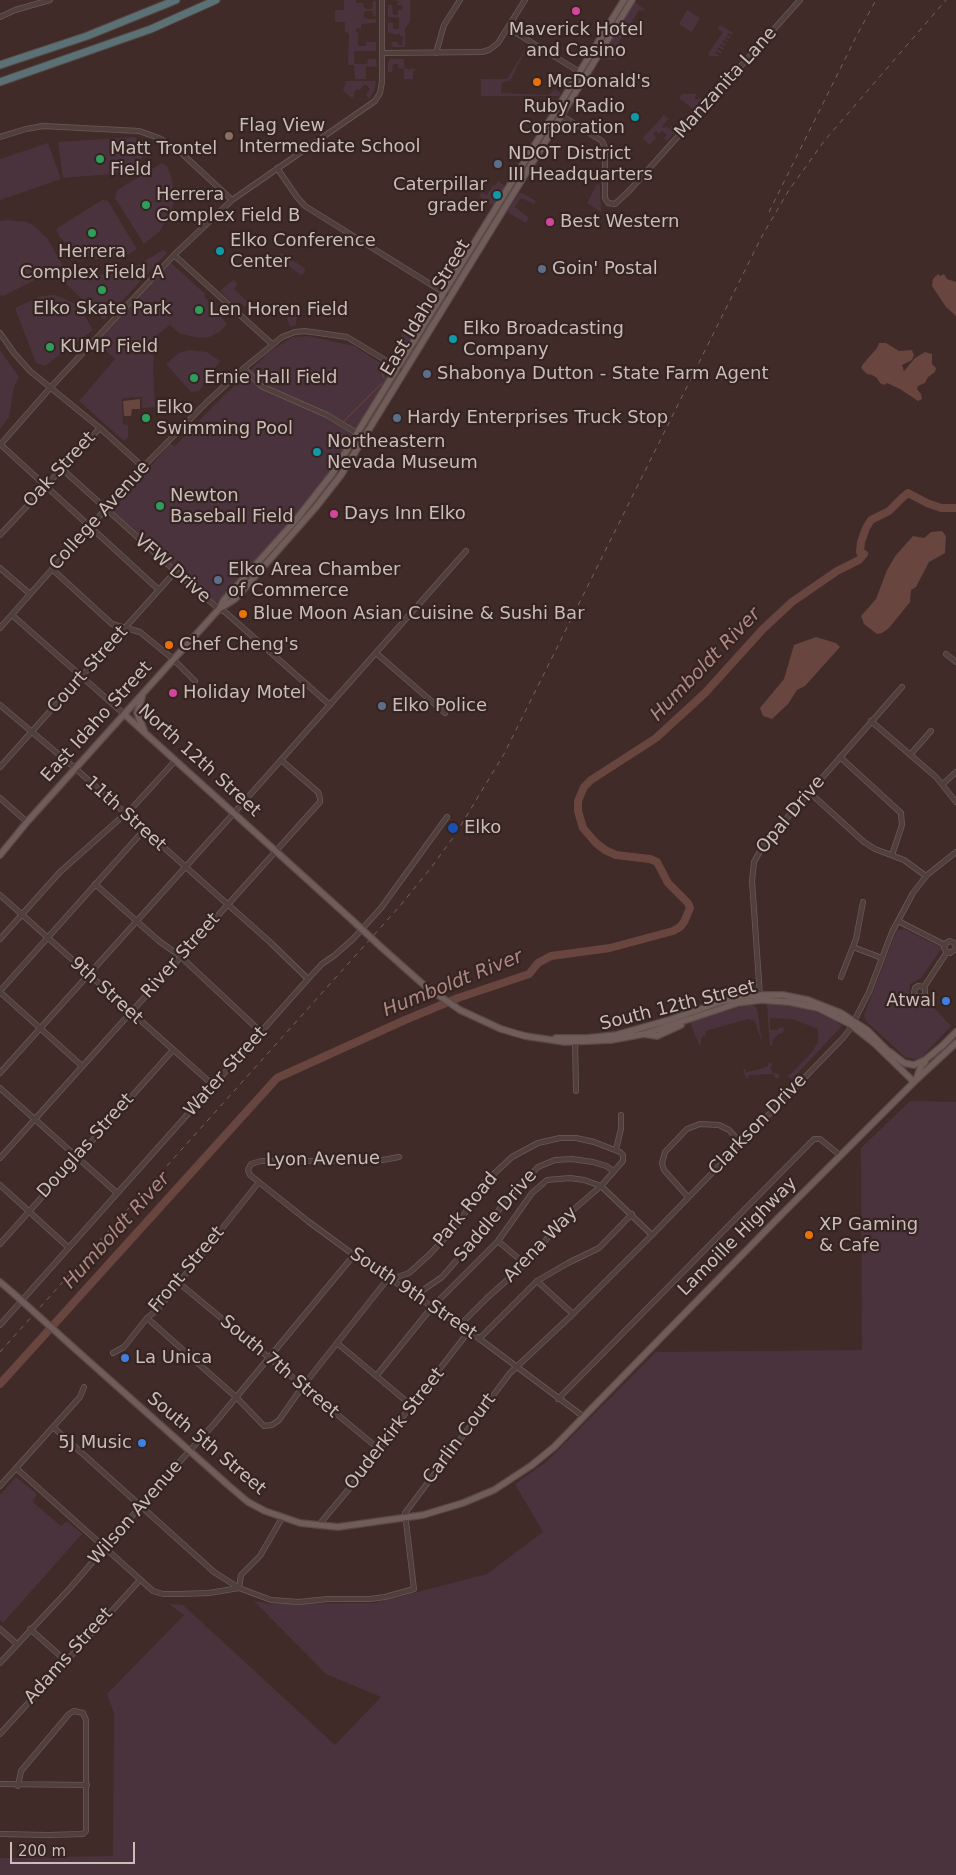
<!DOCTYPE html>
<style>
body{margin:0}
#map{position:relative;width:956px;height:1875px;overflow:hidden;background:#402b28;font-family:"DejaVu Sans",sans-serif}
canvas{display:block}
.scale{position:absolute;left:10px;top:1842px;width:125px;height:22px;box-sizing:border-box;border:2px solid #cabcb9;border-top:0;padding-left:6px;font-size:15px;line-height:18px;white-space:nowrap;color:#cabcb9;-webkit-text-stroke:4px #352421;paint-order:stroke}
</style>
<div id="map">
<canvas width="956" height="1875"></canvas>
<div class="scale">200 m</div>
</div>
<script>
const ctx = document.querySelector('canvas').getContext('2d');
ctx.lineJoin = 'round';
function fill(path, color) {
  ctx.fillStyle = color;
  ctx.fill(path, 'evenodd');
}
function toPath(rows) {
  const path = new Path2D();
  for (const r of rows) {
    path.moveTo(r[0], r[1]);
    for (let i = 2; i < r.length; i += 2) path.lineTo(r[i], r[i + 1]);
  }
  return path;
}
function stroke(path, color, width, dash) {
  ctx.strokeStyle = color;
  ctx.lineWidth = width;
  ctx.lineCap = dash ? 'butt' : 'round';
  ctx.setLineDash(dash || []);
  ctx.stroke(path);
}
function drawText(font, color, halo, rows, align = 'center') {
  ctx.font = font + ' "DejaVu Sans",sans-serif';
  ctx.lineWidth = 4.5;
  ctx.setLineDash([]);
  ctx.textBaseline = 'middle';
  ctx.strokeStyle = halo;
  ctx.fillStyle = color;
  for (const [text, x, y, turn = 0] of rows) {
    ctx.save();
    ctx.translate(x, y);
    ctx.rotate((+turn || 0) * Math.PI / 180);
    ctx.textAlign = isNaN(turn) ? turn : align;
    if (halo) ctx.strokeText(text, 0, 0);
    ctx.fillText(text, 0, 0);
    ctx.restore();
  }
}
fill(toPath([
 [344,0,356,0,356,3,363,3,364,8,367,9,372,9,373,1,376,1,376,17,373,15,372,11,365,11,363,17,367,18,368,19,376,19,376,23,361,24,361,31,360,28,356,29,356,32,360,32,358,33,358,46,366,46,366,42,376,42,376,51,354,51,354,64,367,64,368,59,376,59,377,67,366,66,366,79,355,79,354,65,348,65,349,33,345,32,345,22,335,22,335,10,344,10],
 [388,0,410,0,410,22,405,29,405,47,392,47,391,42,398,42,398,45,402,45,403,36,400,36,400,33,397,35,388,32,388,22,393,23,393,29,399,29,399,18,388,17,388,5,392,5,393,15,398,15,398,10,402,10,402,5,397,5,399,1],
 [636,3,644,9,643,11,639,10,616,47,616,60,608,59,602,56,634,4],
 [687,10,700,18,692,32,679,24],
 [720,25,733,33,732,35,728,33,727,35,731,37,730,39,726,37,725,39,728,41,727,42,724,40,722,42,726,44,725,46,721,44,719,45,724,48,723,50,718,47,717,49,722,52,721,54,716,51,715,53,720,56,709,56,708,54,723,32,717,29],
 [527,47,510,81,502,82,501,93,548,95,555,90,561,93,559,96,481,96,481,79,507,79],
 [390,59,404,59,404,68,408,69,409,71,410,68,416,69,413,72,413,79,404,79,404,69,398,68,398,64,393,64,392,72,388,72,388,62],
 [346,81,376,81,374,91,369,99,366,95,370,89,365,84,359,90,357,89,354,92,354,96,352,98,343,91],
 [682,94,697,94,694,98,697,100,699,98,702,100,694,110,679,98],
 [664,115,674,124,668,119,662,127,664,128,666,126,669,129,672,126,677,130,667,141,664,138,667,135,662,131,659,134,656,131,653,134,656,138,649,145,643,138],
 [135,137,146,150,136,169,111,174,63,178,58,142],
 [48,143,61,179,0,200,0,159],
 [162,163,167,166,171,176,175,199,171,211,160,231,144,244,115,198,117,190],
 [498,181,506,187,495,204,491,205,479,196,482,192,487,195,493,185,495,186],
 [597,184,600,185,601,212,587,203],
 [519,193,522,193,536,201,534,204,521,198,515,207,529,218,526,223,507,212],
 [102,200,108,201,137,249,131,253,113,258,95,259,74,251,59,236,56,229],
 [8,220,26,222,33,225,47,238,63,266,89,275,116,274,138,265,163,250,167,253,104,320,66,284,63,266,3,296,0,295,0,221],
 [281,253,305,268,304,274,300,275,278,256],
 [171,263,205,294,204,296,227,324,220,332,209,337,198,338,179,333,170,325,144,345,154,356,153,368,155,407,142,408,142,397,122,398,123,424,128,425,128,437,124,441,79,401,115,359,97,342],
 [233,280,238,284,234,289,249,303,245,307,239,302,235,305,220,291],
 [433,292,438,296,422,321,417,318],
 [55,295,74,303,81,310,93,330,45,366,36,363,15,308,41,296],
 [282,302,297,315,296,325,290,327,285,312,278,304],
 [408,323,417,330,400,358,396,358,395,357,400,348,396,345],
 [308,336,354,346,390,369,392,372,331,471,306,504,219,602,215,602,112,510,170,444,175,446,213,406,269,352,293,337],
 [0,350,19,377,14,387,9,417,0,429],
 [189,350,207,352,220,361,199,391,191,392,166,364,179,353],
 [904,929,942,948,921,978,910,984,909,993,915,999,926,999,951,1026,922,1057,915,1059,905,1057,866,1021,864,1015,897,930],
 [772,1003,789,1005,816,1012,834,1019,842,1026,792,1079,787,1076,794,1071,812,1052,818,1042,818,1029,792,1019,770,1018,770,1030,778,1030,779,1028,784,1027,783,1033,778,1034,773,1040,772,1046,770,1046,767,1004],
 [751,1004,757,1008,762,1042,755,1022,753,1020,748,1019,705,1031,706,1035,703,1036,701,1040,700,1047,690,1022],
 [768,1063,771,1063,772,1066,770,1067,773,1073,779,1074,779,1078,775,1078,774,1074,749,1075,748,1079,746,1078,743,1069,745,1069,746,1072,757,1070,768,1066],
 [910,1101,956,1102,956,1875,0,1875,0,1858,113,1856,114,1713,107,1694,184,1615,169,1604,183,1605,335,1745,381,1697,326,1674,254,1601,271,1604,375,1603,487,1574,543,1532,515,1484,546,1462,656,1352,862,1350,861,1148],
 [16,1477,37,1494,33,1502,61,1526,67,1521,82,1534,3,1623,0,1620,0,1495]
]), '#4b333e');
fill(toPath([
 [938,274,940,276,944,274,947,279,956,282,956,316,946,307,932,286,933,279],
 [879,343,886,343,899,351,912,350,914,355,912,360,902,365,904,371,915,358,925,352,932,354,932,364,936,368,935,372,928,377,925,383,918,386,917,389,921,394,922,399,918,401,900,389,887,383,884,385,880,383,877,378,872,375,867,374,861,368,863,364,877,348],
 [140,399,140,409,132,409,131,416,124,416,123,401],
 [942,531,946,536,945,553,929,562,916,587,911,590,910,602,889,628,882,633,877,634,864,624,861,616,876,599,887,570,896,555,913,536,924,538,931,532],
 [816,637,836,643,840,647,805,686,797,690,788,704,772,719,763,716,760,708,784,679,794,645]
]), '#68453f');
stroke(toPath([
 [382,367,382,373,384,378],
 [344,421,382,383]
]), '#68453f', 1);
stroke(toPath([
 [0,1384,277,1078,405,1020,458,998,529,974,538,963,551,956,610,948,673,931,680,927,684,922,690,908,688,903,668,883,657,862,650,859,616,855,605,850,596,843,583,828,578,811,578,801,584,787,591,780,656,738,705,693,763,629,792,602,837,571,859,560,864,554,860,552,861,542,866,528,871,520,889,511,902,498,908,493,927,503,941,508,956,508]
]), '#68453f', 8);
const minor = toPath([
 [0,17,15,10,50,0],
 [508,28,583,74],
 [382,53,482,52,489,50,498,43,525,0],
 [436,53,444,25,460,0],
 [559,114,602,141,605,148,605,198,608,203,615,204,629,191,800,0],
 [0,137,26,129,43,126,139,131,159,138,177,149,232,200],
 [277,168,297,197,305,206,451,297],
 [174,255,272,344],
 [0,333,14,353,30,371,100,428,143,467],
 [244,368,261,386,327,415,365,438],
 [0,444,159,590],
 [0,445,51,387,174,255,232,200,375,101,380,93,382,82,382,0],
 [62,469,195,589,219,609,225,612,330,705],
 [0,535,100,428],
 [0,568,30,594],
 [52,569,112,624,140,632,173,659,195,681],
 [12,615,124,714],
 [0,628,143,467,207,402,244,368,282,337,295,332,305,331,347,337,405,372],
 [376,653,445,713],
 [946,654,956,662],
 [0,705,76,769,271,943,308,979],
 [871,721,936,777,956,802],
 [910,755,931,731],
 [840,757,901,813,902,825,892,855],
 [0,767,175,572],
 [943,784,956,772],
 [809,792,864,842,875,849,904,860,926,876],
 [0,798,27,822],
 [95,884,159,941,180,956,262,1033],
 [0,895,214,1086],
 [898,921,945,945],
 [0,939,60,872,133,807,175,761],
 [956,946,953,942,950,941,946,943,944,948,947,952,950,953,956,949],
 [853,947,882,958],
 [841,977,856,939,863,902],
 [924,987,918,986,915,988,914,993,916,996,922,997,925,995,925,990,924,987,947,952],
 [0,991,144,830],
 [0,992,82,1066],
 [760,996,752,881,754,862,764,844,902,687],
 [575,1039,576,1091],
 [0,1073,234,813,466,551],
 [0,1088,117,1193],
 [616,1149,621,1129,621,1115],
 [399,1157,377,1161,261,1161,251,1164,248,1170,250,1175,255,1179,309,1222,354,1255,469,1331,584,1417],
 [0,1158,320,802,320,798,318,792,281,760],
 [0,1185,68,1247],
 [688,1197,664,1170,662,1163,665,1152,687,1129,700,1124,719,1125,729,1130,741,1143],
 [498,1241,525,1264],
 [0,1244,173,1050],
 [537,1281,573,1314],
 [179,1283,380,1450],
 [416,1295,442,1277,491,1221,506,1200,538,1167,555,1160,572,1159,593,1162,606,1166,614,1171],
 [147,1318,237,1398,264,1426,272,1425,279,1420,303,1386,386,1281,409,1273,429,1255,458,1224,483,1184,512,1157,538,1143,560,1138,576,1138,594,1142,620,1152,623,1155,623,1161,601,1186,559,1222,535,1255,487,1298,460,1325],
 [0,1325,308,979,322,964,335,955,353,939,381,908,447,817],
 [479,1339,537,1281,568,1263,599,1248,632,1214],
 [337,1343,412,1406],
 [113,1353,124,1347,147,1318,158,1309,259,1182],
 [377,1375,432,1307,498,1241,532,1193,547,1180,570,1178,584,1180,601,1186,652,1235],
 [558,1399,814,1139,820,1139,841,1156],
 [53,1427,214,1572,239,1588,271,1600,299,1602,328,1599,370,1599,385,1597,414,1589,405,1513,510,1373,573,1314,652,1235,843,1038,850,1029,869,992,892,932,913,893,927,875,956,852],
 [16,1468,153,1591,163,1594,179,1594,209,1593,239,1588],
 [0,1486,80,1397,84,1387],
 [318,1526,373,1460,388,1436,469,1331],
 [239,1588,241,1575,260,1556,282,1518],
 [0,1629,17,1644],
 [30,1629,65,1660],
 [0,1663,71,1587,164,1479,214,1424,354,1255],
 [0,1734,140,1580],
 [0,1784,87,1785],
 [0,1834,48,1835,83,1834,86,1831,86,1720,83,1713,74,1711,69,1714,21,1771,18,1786]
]);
const major = toPath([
 [219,609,235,599,316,507,341,475,632,0],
 [142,697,137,713,144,730],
 [124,714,352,920],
 [0,855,27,822,219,609,224,600,295,521,332,474,624,0],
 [381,947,425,986,460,1010,501,1029,525,1036,565,1042,611,1040,644,1034,738,1003,761,1000,789,1002,818,1008,850,1024,874,1043,914,1082],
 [644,1034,657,1036,681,1025],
 [556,1038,587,1038,616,1035,669,1020,724,1001,760,995,783,995,808,1000,841,1013,867,1030,892,1055],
 [941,1047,956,1032],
 [890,1052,904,1063,914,1065,925,1060,943,1045],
 [916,1080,921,1066,925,1062],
 [0,1282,13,1293],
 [74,1348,228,1485,248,1502,265,1511,300,1523,338,1527,423,1515,463,1503,494,1490,532,1465,554,1447,782,1214,916,1080,956,1043]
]);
const highway = toPath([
 [0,65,87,36,176,0],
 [0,82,151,29,216,0]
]);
stroke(minor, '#6a5a57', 6);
stroke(major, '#594946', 8);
stroke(highway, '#574744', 9);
stroke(minor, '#503f3c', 4.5);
stroke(major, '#705d5a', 5.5);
stroke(highway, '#5a7175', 7);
stroke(toPath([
 [769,212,857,35,876,0],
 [0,1352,399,907,430,869,455,835,504,754,762,236,789,190,825,140,946,0]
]), '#77625f', 1, [5, 5]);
const majorBridge = toPath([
 [352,920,381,947],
 [13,1293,74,1348]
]);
stroke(majorBridge, '#594946', 8, []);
stroke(majorBridge, '#705d5a', 5.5);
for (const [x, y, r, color] of [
 [576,11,5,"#d1479c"],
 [537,82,5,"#e8710a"],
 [635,117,5,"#0f9aa8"],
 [229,136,5,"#8d6e63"],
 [100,159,5,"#2e9e5b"],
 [498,164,5,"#5c6f8a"],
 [497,195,5,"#0f9aa8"],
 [146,205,5,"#2e9e5b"],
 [550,222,5,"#d1479c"],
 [92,233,5,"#2e9e5b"],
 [220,251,5,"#0f9aa8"],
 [542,269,5,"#5c6f8a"],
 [102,290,5,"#2e9e5b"],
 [199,310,5,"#2e9e5b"],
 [453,339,5,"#0f9aa8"],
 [50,347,5,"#2e9e5b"],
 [427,374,5,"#5c6f8a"],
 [194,378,5,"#2e9e5b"],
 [146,418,5,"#2e9e5b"],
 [397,418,5,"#5c6f8a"],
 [317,452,5,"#0f9aa8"],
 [160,506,5,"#2e9e5b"],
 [334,514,5,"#d1479c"],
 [218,580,5,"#5c6f8a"],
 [243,614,5,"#e8710a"],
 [169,645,5,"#e8710a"],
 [173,693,5,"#d1479c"],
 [382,706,5,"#5c6f8a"],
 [453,828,6,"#1a4fb4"],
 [946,1001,5,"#3f7fe0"],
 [809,1235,5,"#e8710a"],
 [125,1358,5,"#3f7fe0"],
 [142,1443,5,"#3f7fe0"]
]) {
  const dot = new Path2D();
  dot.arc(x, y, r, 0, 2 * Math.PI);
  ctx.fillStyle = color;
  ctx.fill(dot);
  stroke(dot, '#352421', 2);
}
drawText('18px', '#cabcb9', '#352421', [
 ["Maverick Hotel",576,30,"center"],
 ["and Casino",576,51,"center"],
 ["McDonald's",547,82],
 ["Ruby Radio",625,107,"right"],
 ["Corporation",625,128,"right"],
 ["Flag View",239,126],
 ["Intermediate School",239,147],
 ["Matt Trontel",110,149],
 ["Field",110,170],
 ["NDOT District",508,154],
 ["III Headquarters",508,175],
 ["Caterpillar",487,185,"right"],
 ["grader",487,206,"right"],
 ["Herrera",156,195],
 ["Complex Field B",156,216],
 ["Best Western",560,222],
 ["Elko Conference",230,241],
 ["Center",230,262],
 ["Herrera",92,252,"center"],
 ["Complex Field A",92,273,"center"],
 ["Goin' Postal",552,269],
 ["Elko Skate Park",102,309,"center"],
 ["Len Horen Field",209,310],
 ["Elko Broadcasting",463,329],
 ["Company",463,350],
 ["KUMP Field",60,347],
 ["Shabonya Dutton - State Farm Agent",437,374],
 ["Ernie Hall Field",204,378],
 ["Elko",156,408],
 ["Swimming Pool",156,429],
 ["Hardy Enterprises Truck Stop",407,418],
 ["Northeastern",327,442],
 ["Nevada Museum",327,463],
 ["Newton",170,496],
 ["Baseball Field",170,517],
 ["Days Inn Elko",344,514],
 ["Elko Area Chamber",228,570],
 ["of Commerce",228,591],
 ["Blue Moon Asian Cuisine & Sushi Bar",253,614],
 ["Chef Cheng's",179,645],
 ["Holiday Motel",183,693],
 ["Elko Police",392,706],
 ["Elko",464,828],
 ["Atwal",936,1001,"right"],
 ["XP Gaming",819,1225],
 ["& Cafe",819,1246],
 ["La Unica",135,1358],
 ["5J Music",132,1443,"right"]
], 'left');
drawText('18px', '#cabcb9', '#352421', [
 ["Manzanita Lane",726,83,-48],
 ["East Idaho Street",426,308,-59],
 ["Oak Street",60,470,-47],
 ["College Avenue",100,516,-48],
 ["VFW Drive",172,569,41],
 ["Court Street",88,670,-48],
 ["East Idaho Street",97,722,-48],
 ["North 12th Street",199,761,42],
 ["11th Street",125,814,42],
 ["Opal Drive",791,815,-50],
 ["River Street",181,956,-48],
 ["9th Street",106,991,42],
 ["South 12th Street",678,1006,-14],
 ["Water Street",226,1072,-48],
 ["Clarkson Drive",758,1125,-46],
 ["Douglas Street",86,1146,-48],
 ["Lyon Avenue",323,1160,-1],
 ["Park Road",466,1210,-51],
 ["Saddle Drive",496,1216,-49],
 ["Lamoille Highway",738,1237,-45],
 ["Arena Way",541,1245,-46],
 ["Front Street",187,1270,-50],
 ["South 9th Street",413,1294,34],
 ["South 7th Street",279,1367,40],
 ["Ouderkirk Street",395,1429,-52],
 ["Carlin Court",460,1439,-53],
 ["South 5th Street",206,1444,40],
 ["Wilson Avenue",136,1513,-49],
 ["Adams Street",69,1656,-48]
]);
drawText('italic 19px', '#af8883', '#352421', [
 ["Humboldt River",706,665,-46],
 ["Humboldt River",453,984,-22],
 ["Humboldt River",117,1231,-48]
]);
</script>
